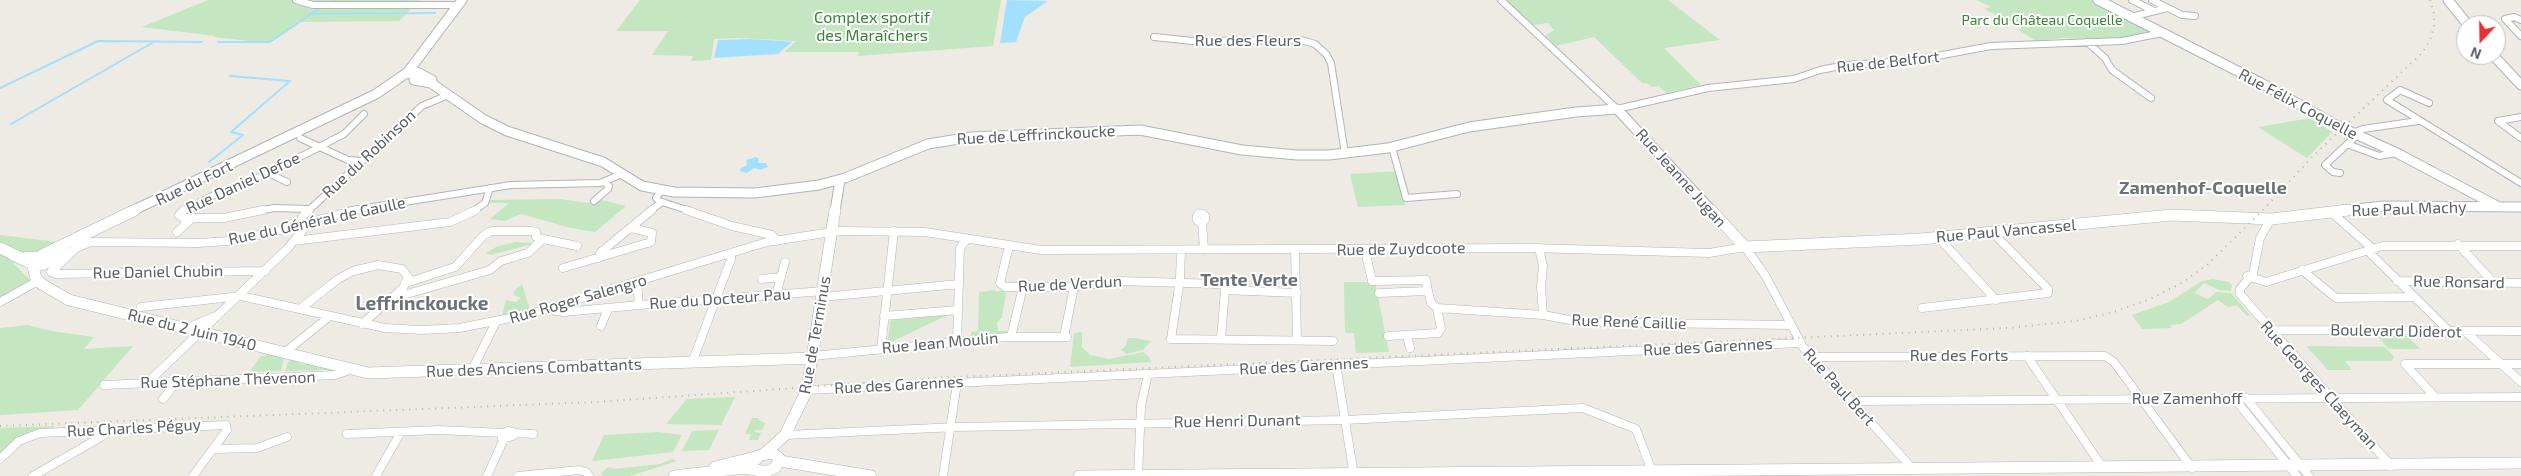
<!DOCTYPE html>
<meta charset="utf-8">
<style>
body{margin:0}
#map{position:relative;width:2521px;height:476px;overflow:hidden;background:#eeebe4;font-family:"Exo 2",sans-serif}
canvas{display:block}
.north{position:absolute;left:2456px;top:15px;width:50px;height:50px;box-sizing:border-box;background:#fff;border:1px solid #bebfc1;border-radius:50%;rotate:201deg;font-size:14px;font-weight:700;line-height:20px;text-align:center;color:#5c6064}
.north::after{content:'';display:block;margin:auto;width:18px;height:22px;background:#ea2e33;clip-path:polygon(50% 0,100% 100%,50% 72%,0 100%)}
</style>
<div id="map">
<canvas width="2521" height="476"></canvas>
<div class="north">N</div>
</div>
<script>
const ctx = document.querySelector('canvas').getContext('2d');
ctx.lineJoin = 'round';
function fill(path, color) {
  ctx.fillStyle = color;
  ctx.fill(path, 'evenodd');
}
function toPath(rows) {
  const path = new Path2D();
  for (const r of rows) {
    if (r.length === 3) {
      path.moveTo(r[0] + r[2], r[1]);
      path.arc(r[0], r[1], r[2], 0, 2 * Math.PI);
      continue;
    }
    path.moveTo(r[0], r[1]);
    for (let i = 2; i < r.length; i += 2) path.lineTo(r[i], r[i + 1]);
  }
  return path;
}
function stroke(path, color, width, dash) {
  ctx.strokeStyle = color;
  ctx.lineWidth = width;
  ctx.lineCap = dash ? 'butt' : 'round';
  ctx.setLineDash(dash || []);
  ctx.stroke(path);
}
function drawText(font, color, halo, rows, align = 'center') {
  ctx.font = font + ' "Exo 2",sans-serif';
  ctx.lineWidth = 4;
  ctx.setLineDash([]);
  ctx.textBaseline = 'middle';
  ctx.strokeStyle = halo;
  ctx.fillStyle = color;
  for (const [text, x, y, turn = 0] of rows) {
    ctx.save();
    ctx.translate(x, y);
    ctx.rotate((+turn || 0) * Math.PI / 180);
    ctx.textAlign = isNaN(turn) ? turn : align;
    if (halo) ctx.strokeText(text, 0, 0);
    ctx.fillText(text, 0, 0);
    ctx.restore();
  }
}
fill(toPath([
 [208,0,420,0,399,21,298,22,270,43,212,37,215,36,142,27],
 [640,0,1001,0,993,46,858,56,859,52,784,52,796,41,739,38,714,39,711,60,691,61,693,56,652,55,668,31,616,31],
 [1506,0,1668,0,1720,40,1664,48,1701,85,1666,93,1659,86,1652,87,1647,83,1642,83,1594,37,1556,46,1545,36,1554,30,1548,23,1533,25],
 [1977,0,2093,0,2149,29,2148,34,2114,39,2062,38,2036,41,2018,30,2022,28,1984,9,1991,7],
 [2311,118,2332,132,2307,158,2258,127],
 [1400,171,1405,205,1358,207,1350,174],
 [594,198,626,206,595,232,571,228,521,214,505,221,490,219,509,203,489,203,491,200,560,199,588,203],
 [0,235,58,242,13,263,32,282,0,301],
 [515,242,537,243,490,255,486,253,496,247],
 [2213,279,2229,282,2232,285,2231,291,2219,290,2204,283,2194,293,2208,299,2216,292,2231,293,2250,315,2247,316,2237,305,2228,307,2218,300,2181,324,2170,325,2172,328,2142,329,2132,315,2169,302,2202,281],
 [1344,282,1375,282,1389,352,1356,353,1354,333,1345,333],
 [522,284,530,310,502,317,506,300,516,302,521,298,514,295,514,291],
 [995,290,995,292,1004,290,1003,292,1006,293,1002,317,997,323,998,331,1008,331,1005,333,971,337,971,332,978,331,979,292],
 [950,314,891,342,888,340,890,321,893,320],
 [28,325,51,331,94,337,84,349,133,346,78,410,0,415,0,328],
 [1080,332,1082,333,1082,347,1090,355,1109,359,1143,352,1149,357,1151,362,1070,367,1074,334],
 [2377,336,2407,336,2420,349,2389,349],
 [1128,338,1133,338,1151,341,1143,350,1126,354,1121,350,1125,347],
 [2306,346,2385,347,2394,357,2392,361,2345,361,2352,370,2328,370],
 [269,353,284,358,281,371,254,372,251,376,246,376,261,356,265,356],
 [291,359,304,365,306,363,340,372,326,373,328,370,285,371,288,362],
 [735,397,721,425,666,424,687,399],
 [752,418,759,418,759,420,765,423,762,430,756,430,754,432,761,433,758,440,749,440,751,434,745,434],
 [55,426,51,430,35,431,20,436,0,454,0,428],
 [719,430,709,450,682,451,692,431],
 [657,432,682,435,673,452,592,461,604,435],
 [672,459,677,461,630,476,603,476,601,473,608,467,615,469,660,464]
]), '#c4e6c0');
fill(toPath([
 [1007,0,1048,1,1025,17,1016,42,1000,43],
 [750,39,783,41,792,42,778,54,714,58,718,40],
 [756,157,759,159,758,163,766,163,768,167,760,170,754,168,747,173,740,171,741,168,747,165,746,160]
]), '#a3e0ff');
stroke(toPath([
 [331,3,336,0],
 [309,14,435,13],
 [218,42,270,42,320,8],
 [0,88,98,41,202,42],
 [11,124,152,43],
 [209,162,243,135,231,132,290,81,230,76]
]), '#a3e0ff', 2);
const streetFar1 = toPath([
 [296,0,313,5,457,5,457,9],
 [1501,0,1617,109,1708,88,1794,79,1820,70,1846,65,1910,61,1991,46,2122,41,2162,33],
 [2132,0,2154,11],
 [2152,0,2182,15,2195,16],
 [2131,17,2167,8],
 [2521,20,2514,17,2505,19,2521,36],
 [1154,37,1193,41,1301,40,1315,44,1326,54,1331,63,1345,154],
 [2087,42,2105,58,2112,70,2151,98],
 [2429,103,2400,90,2387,100,2521,183],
 [2521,117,2498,121,2521,138],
 [2353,133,2363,129,2418,121],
 [300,138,348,160,362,161],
 [2347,144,2379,156,2395,153],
 [319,147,344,134,364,114],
 [1392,147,1406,198,1457,194],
 [268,173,287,182],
 [2340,173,2333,172,2325,165,2357,135],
 [662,190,656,198,659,201,690,211],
 [594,201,608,189,609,186,604,182],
 [183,211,214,195,233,190,320,147],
 [257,211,274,208,310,209],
 [308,211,422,106,448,95],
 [348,211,511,185,600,183,622,174],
 [473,211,485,203,490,188],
 [650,211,662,202]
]);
const street = toPath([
 [184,210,179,215,183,218,224,218,263,210],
 [686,210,732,226,772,235,776,241],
 [2331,212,2373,249],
 [1201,218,4.5],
 [2267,219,2268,224,2260,238,2253,274,2240,289,2240,294,2391,466],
 [1202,222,1204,250],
 [177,232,192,218],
 [1938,237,1996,300],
 [543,239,577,246],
 [294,241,450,222,476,210],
 [2458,244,2493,282],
 [1009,246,1000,283,1005,287,1069,287,1120,281,1218,284,1225,286,1225,290],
 [1539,248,1543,266,1541,287,1543,315],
 [1181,250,1180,280,1171,339,1333,341],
 [1295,250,1297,340],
 [1365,250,1372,281,1426,280,1428,291],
 [2368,251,2450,332],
 [598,258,601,252,652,210],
 [563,268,651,242,652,233,631,228],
 [2302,270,2336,298,2413,297],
 [265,271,55,274,51,272,76,248,90,242,199,243,228,241,269,233,356,210],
 [2247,276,2266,282,2382,246,2521,246],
 [762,279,781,277],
 [2397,281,2521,283],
 [637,282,639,305,824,291],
 [1225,290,1297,293],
 [1379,293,1428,291,1431,303,1437,308,1441,329,1438,333,1388,336],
 [397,294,407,294,490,270,501,261,528,253,543,239,536,237,536,232,532,231,491,231,483,236,455,267,406,283],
 [776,295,785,262],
 [823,297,959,284],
 [0,302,38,281],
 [141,307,241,296,385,328,422,330,459,328,526,315,767,242,838,231,925,232,1041,250,1532,248,1709,253,1745,247,1765,275,1803,347,1912,468],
 [552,307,555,311,564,312,639,305],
 [1437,308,1543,315,1581,322,1791,325],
 [1922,308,2048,293,2048,289,1992,232],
 [300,309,338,279,353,271,378,265,402,269,408,277,403,288,362,324],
 [884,316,958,310],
 [601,326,608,309],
 [188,328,213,317],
 [2271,330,2521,331],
 [2466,332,2521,382],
 [1407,335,1410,348],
 [1011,337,1023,287],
 [1064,337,1074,287],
 [1221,339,1225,290],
 [957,342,960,248,967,239],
 [881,349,894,231],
 [284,353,330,316],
 [813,356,1007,337,1067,337],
 [2027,356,2103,468],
 [1813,357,2105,356,2114,362,2192,468],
 [692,363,731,259,731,253],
 [1336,364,1354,476],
 [472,370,496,322],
 [147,383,288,248,303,230,302,217,309,210],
 [104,385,335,375,350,370],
 [807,390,1800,343],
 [2435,397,2405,364,2521,364],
 [2234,398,2297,476],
 [2246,398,2309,476],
 [163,399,177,382],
 [1852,401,2521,397],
 [508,431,513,432,513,436,502,439,502,434,508,431],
 [514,433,533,434],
 [347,434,438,430,504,433],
 [785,435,957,427,1345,420,1583,408,1636,429,1653,474],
 [213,449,257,448,287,437],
 [0,459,19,441,40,433,226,425,227,430,193,476],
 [33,476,101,437,110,429],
 [376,476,401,432],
 [487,476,504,439],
 [518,476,579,470,586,472,589,476],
 [943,476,957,383],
 [1138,476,1141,406,1148,374]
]);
const secondaryFar1 = toPath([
 [2098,0,2261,83,2334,124,2399,154,2497,206],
 [2448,0,2468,25],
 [2493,55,2521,85],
 [407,73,462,0],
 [414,80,431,83,483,119,507,131,603,162,642,186,674,192,755,193,819,185,845,178,928,144,971,137,1140,130,1242,150,1297,155,1329,155,1388,148,1469,127,1576,112,1617,109,1712,211],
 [132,211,376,94,405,74,417,72,432,80],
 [835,211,840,180],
 [2337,211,2384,206,2521,207]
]);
const secondary = toPath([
 [1711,210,1745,247,1921,239,2172,215,2272,219,2348,210],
 [0,248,21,258,39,257],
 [13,255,37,266,49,262,64,249],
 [42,255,135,210],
 [33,265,35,276,40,283,69,300,368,373,813,358],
 [764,454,785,435,807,390,835,210],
 [780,461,871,476],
 [715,467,759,456],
 [674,476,745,468,766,472,776,467,779,458,772,453,761,455,752,463,753,469],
 [1079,476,2521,463]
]);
stroke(streetFar1, '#b1b5b9', 8);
stroke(street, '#b1b5b9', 9);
stroke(secondaryFar1, '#b0b4b9', 11);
stroke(secondary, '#b0b4b9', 12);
stroke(streetFar1, '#fff', 6);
stroke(street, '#fff', 8);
stroke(secondaryFar1, '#fff', 9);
stroke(secondary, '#fff', 11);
stroke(toPath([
 [0,426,597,402,937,378,2008,328,2076,321,2114,312,2150,299,2180,284,2206,266,2265,208,2312,157,2422,53,2430,40,2434,27,2434,14,2430,0]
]), '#b2b3b4', 2, [1, 5.5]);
drawText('14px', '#388334', '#fff', [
 ["Parc du Château Coquelle",2042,20]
]);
drawText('16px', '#388334', '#fff', [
 ["Complex sportif",872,18],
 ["des Maraîchers",872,36]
]);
drawText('16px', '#5c6064', '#fff', [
 ["Rue des Fleurs",1248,41],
 ["Rue de Belfort",1888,62,-6],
 ["Rue Félix Coquelle",2298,104,28],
 ["Rue de Leffrinckoucke",1036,135,-3],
 ["Rue du Robinson",369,154,-43],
 ["Rue Jeanne Jugan",1681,178,48],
 ["Rue du Fort",194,183,-26],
 ["Rue Daniel Defoe",243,183,-25],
 ["Rue Paul Machy",2409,209,-2],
 ["Rue du Général de Gaulle",317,221,-12],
 ["Rue Paul Vancassel",2006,231,-5],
 ["Rue de Zuydcoote",1401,249,-1],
 ["Rue Daniel Chubin",158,272,-1],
 ["Rue Ronsard",2459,282,1],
 ["Rue de Verdun",1070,284,-3],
 ["Rue Roger Salengro",578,299,-16],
 ["Rue du Docteur Pau",720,299,-4],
 ["Rue René Caillie",1629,322,2],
 ["Rue du 2 Juin 1940",192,330,14],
 ["Boulevard Diderot",2396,331,1],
 ["Rue de Terminus",815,335,-80],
 ["Rue Jean Moulin",940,343,-5],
 ["Rue des Garennes",1708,347,-3],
 ["Rue des Forts",1959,356],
 ["Rue des Garennes",1304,366,-3],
 ["Rue des Anciens Combattants",534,368,-2],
 ["Rue Stéphane Thévenon",228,380,-2],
 ["Rue des Garennes",899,385,-3],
 ["Rue Georges Claeyman",2319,385,48],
 ["Rue Paul Bert",1839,387,48],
 ["Rue Zamenhoff",2187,399],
 ["Rue Henri Dunant",1237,421,-1],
 ["Rue Charles Péguy",134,428,-3]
]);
drawText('bold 18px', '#6d7276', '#fff', [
 ["Zamenhof-Coquelle",2203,188],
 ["Tente Verte",1249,280]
]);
drawText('bold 19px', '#6d7276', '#fff', [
 ["Leffrinckoucke",422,304]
]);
</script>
